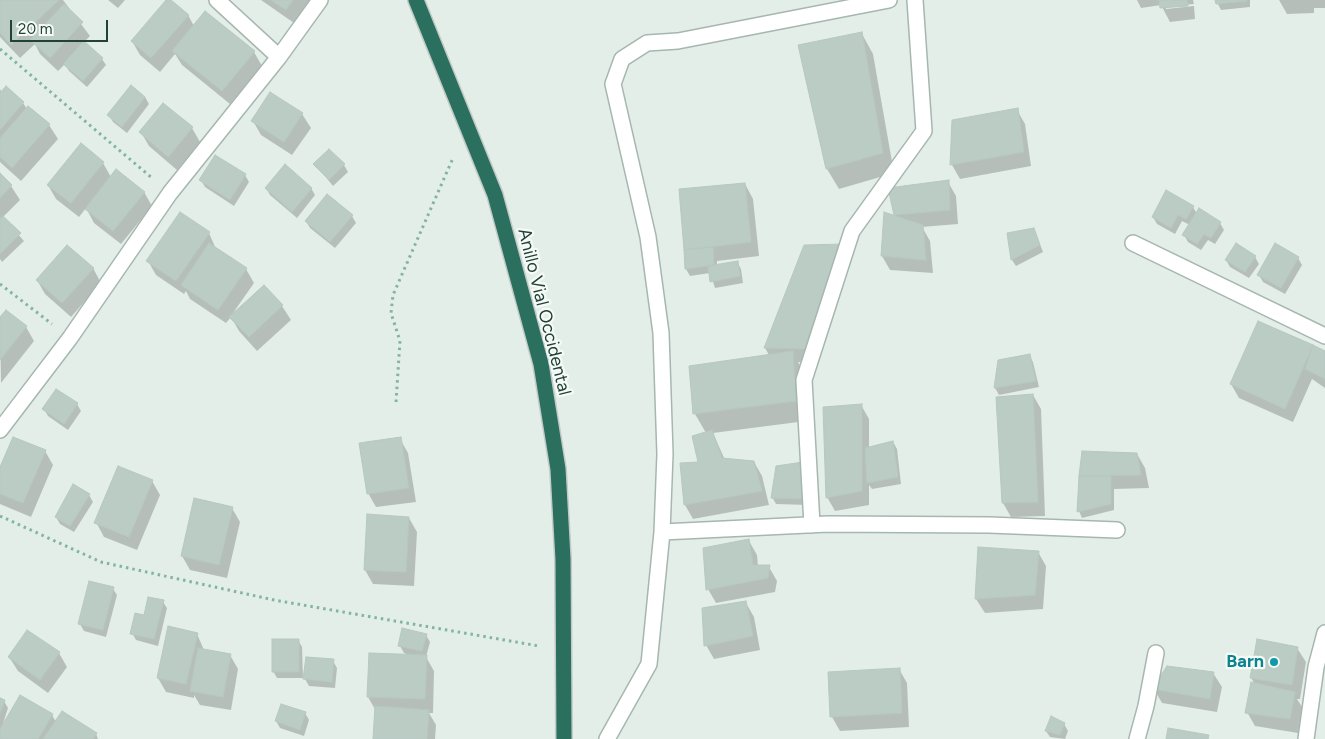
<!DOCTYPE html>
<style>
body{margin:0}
#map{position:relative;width:1325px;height:739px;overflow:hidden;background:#e4eee9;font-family:Figtree,sans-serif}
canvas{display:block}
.scale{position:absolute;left:10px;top:20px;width:98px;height:22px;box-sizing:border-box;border:2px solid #224137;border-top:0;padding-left:6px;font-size:15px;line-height:18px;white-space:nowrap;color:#224137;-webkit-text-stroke:4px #f5faf7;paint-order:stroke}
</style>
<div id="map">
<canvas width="1325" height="739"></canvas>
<div class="scale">20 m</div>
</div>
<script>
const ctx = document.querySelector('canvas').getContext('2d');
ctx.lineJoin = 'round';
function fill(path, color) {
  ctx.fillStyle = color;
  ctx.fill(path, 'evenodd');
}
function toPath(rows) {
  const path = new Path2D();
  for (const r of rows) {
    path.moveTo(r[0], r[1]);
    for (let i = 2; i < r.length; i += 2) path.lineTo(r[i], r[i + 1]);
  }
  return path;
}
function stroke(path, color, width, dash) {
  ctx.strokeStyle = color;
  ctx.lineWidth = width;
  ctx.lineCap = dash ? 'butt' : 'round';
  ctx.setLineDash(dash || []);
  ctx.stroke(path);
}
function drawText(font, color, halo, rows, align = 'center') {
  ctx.font = font + ' Figtree,sans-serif';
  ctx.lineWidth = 4.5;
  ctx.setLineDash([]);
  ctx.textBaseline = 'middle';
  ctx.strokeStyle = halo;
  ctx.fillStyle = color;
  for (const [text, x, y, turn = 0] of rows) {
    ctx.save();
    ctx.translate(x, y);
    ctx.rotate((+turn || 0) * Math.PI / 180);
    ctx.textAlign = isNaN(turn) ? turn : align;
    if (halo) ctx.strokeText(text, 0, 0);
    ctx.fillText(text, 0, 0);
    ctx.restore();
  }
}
fill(toPath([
 [0,0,63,0,90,36,84,42,102,59,106,65,87,87,69,71,65,64,58,71,40,54,35,44,20,58,0,37],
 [108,0,125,0,118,8],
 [167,0,188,15,194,26,254,52,262,66,230,104,182,65,175,54,160,72,140,55,132,41],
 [261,0,311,0,294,23],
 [1137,0,1193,0,1194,4,1166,6,1166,9,1194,6,1195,19,1170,22,1161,5,1141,8],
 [1216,0,1250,0,1250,7,1221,10],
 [1279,0,1325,0,1325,8,1314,8,1314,13,1287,14],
 [862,34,873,54,894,173,839,189,827,169,799,46],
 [6,88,23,103,27,109,28,108,49,125,58,139,21,181,0,162,0,89,2,93],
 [145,97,149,104,127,133,113,122,109,115],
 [164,105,192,128,200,142,177,170,149,146,141,132],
 [1017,110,1025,124,1031,166,960,179,952,165,953,121],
 [302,114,311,128,292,155,261,135,253,121],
 [216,157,245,175,249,182,234,206,205,187,201,180],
 [103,163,111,177,144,192,152,206,121,244,94,223,86,208,79,217,56,199,48,185],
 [315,164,344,165,348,172,333,186],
 [0,175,11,186,20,200,3,217,24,241,2,262,0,259],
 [948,182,956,196,958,224,922,227,930,241,933,273,890,270,882,256,896,217,889,189],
 [745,184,753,199,759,256,717,261,717,266,737,262,741,269,743,283,715,288,710,273,690,276,686,269,681,190],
 [266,188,311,188,315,195,297,218,270,195],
 [1193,207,1197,214,1220,223,1224,230,1215,244,1208,240,1201,250,1188,242,1184,235,1190,225,1182,221,1175,234,1157,224,1153,217],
 [352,216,356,223,335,248,310,228,306,221],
 [1034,229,1043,252,1016,266,1012,260,1008,234],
 [209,233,216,249,246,269,254,283,233,313,264,286,282,306,291,320,257,351,239,331,231,317,226,323,190,299,186,291,184,294,156,275,148,261],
 [843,245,851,259,817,363,798,362,804,372,806,421,713,433,725,460,754,462,762,476,769,505,693,519,685,505,700,463,706,433,695,414,769,355,765,348],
 [1255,257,1259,264,1249,278,1230,267,1226,260],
 [1298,258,1302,265,1285,294,1263,282,1259,275],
 [93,268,101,283,71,317,45,294,37,280],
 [0,319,26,327,34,341,1,383],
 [1259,322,1325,354,1325,388,1312,379,1293,422,1239,398,1231,384],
 [1029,355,1033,362,1039,387,999,395,995,388,999,361],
 [57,390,77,404,81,411,68,430,48,416,44,409],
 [1033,395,1041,409,1045,516,1011,517,1003,503],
 [861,405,869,419,869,448,893,442,897,449,901,484,872,489,869,485,869,505,835,511,827,497],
 [400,439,408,453,416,502,376,507,368,493],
 [45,451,53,465,31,517,0,504,0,470],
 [1083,452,1137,454,1145,468,1149,488,1114,489,1114,510,1082,518,1079,511],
 [803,464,808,505,776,504,772,497],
 [152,481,160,495,137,550,104,537,96,522],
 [89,495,93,502,74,532,60,524,56,517],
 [232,508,240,522,227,578,190,570,182,556],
 [409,518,417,532,414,586,373,584,365,570],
 [749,541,757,555,758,566,769,567,777,581,775,592,716,603,708,589],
 [1038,552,1046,566,1043,609,985,613,976,599],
 [113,589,117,595,106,637,84,631,80,624],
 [163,602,167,608,158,646,136,640,132,633],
 [746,603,754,617,760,650,714,659,706,645],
 [197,634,204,650,230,655,238,669,231,710,200,705,194,695,194,698,166,692,158,678],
 [426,635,430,642,426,657,434,671,433,713,429,713,436,725,435,739,374,739,376,711,368,697,411,656,404,653,400,646],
 [298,640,302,647,303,678,277,678,273,671],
 [1297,648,1306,662,1300,699,1297,699,1302,707,1298,733,1255,726,1247,712,1255,684,1251,678],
 [59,653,67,667,48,693,18,671,9,657],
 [333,661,337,668,335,688,309,686,305,679],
 [899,669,907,683,909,727,840,731,832,717],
 [1213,673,1222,687,1217,712,1162,703,1154,689],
 [0,699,4,701,8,708,2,727,52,715,56,722,96,734,98,739,0,739],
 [305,713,309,720,304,736,280,728,276,721],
 [1064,724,1068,731,1065,739,1050,737,1046,731]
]), '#0003');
const building = toPath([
 [0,0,59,0,11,45,0,33,0,0],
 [166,0,171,0,189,15,151,58,131,41,166,0],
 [271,0,293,0,286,10,271,0],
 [1159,0,1187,0,1188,6,1160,8,1159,0],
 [1215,0,1247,0,1247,1,1216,4,1215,0],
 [64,4,83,22,50,58,30,40,64,4],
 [205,11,255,51,222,91,172,51,205,11],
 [862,32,883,153,826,169,798,45,862,32],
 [84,41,103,58,83,81,63,64,84,41],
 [131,85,145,97,122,127,107,115,131,85],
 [6,86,24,102,0,130,0,93,6,86],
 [270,92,303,113,284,142,251,121,270,92],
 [163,103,193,127,168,157,139,132,163,103],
 [28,106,50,124,12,168,0,157,0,138,28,106],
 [1018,108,1024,152,950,165,952,120,1018,108],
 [81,143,104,162,71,203,47,185,81,143],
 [329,149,345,164,329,180,313,164,329,149],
 [215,155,246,174,230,200,199,180,215,155],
 [285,164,312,188,292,212,265,188,285,164],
 [116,169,145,192,113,231,85,209,116,169],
 [0,173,12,185,0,198,0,173],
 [949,180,950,210,894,215,888,188,949,180],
 [745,183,751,242,684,250,679,189,745,183],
 [1166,190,1194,206,1186,219,1178,215,1171,228,1152,217,1166,190],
 [327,194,353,215,330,242,305,221,327,194],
 [1199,208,1221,222,1211,238,1204,234,1197,244,1182,235,1199,208],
 [180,212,210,232,176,281,146,261,180,212],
 [884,212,923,225,926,260,881,256,884,212],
 [3,216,21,233,0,254,0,219,3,216],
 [1034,228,1040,245,1011,260,1007,233,1034,228],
 [209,243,247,268,218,310,181,285,209,243],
 [1236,243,1256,256,1245,272,1225,260,1236,243],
 [1275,243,1299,257,1281,288,1257,275,1275,243],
 [844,244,809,349,764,348,804,245,844,244],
 [67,245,94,268,62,303,36,280,67,245],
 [713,247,714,265,685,269,684,250,713,247],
 [738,261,740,276,710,282,708,266,738,261],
 [264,285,283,305,249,337,229,317,264,285],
 [6,310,27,326,0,360,0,317,6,310],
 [1258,321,1313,345,1285,409,1230,384,1258,321],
 [1313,345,1325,351,1325,379,1305,369,1313,345],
 [793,351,796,401,693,414,689,366,793,351],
 [1030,354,1036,381,994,388,998,360,1030,354],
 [56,389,78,403,64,424,42,409,56,389],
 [1033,394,1038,502,1002,503,996,397,1033,394],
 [862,404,862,491,826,498,823,407,862,404],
 [712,430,722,458,754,461,762,491,684,505,680,463,698,462,692,436,712,430],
 [13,437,46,450,23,503,0,494,0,467,13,437],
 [401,437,409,488,367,494,359,443,401,437],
 [893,441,898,477,867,483,865,448,893,441],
 [1082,451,1137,453,1141,475,1079,476,1082,451],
 [803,462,805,499,771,498,776,466,803,462],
 [118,466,153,480,129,537,94,523,118,466],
 [1079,476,1111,476,1111,504,1077,512,1079,476],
 [73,484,90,494,70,526,55,517,73,484],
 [194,498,233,507,219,565,181,556,194,498],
 [367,514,409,517,406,572,364,570,367,514],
 [749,539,753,565,770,565,768,578,706,590,703,548,749,539],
 [978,547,1039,551,1035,595,975,599,978,547],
 [89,581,114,587,103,630,78,624,89,581],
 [148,597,164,600,154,639,130,634,135,613,144,615,148,597],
 [746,601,753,636,704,646,702,608,746,601],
 [168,626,198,633,186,684,157,678,168,626],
 [402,628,427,634,422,651,398,646,402,628],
 [27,630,60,652,40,680,8,657,27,630],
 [272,639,299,639,299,672,272,672,272,639],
 [1257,639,1298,647,1292,685,1250,678,1257,639],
 [198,648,231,654,223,697,190,691,198,648],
 [369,653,427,655,425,699,367,697,369,653],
 [306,657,334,659,332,682,303,679,306,657],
 [1167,666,1214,672,1210,699,1152,689,1167,666],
 [900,668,902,713,830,717,828,672,900,668],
 [1251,682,1295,692,1290,719,1245,713,1251,682],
 [20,695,53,714,38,739,0,739,0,729,20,695],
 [0,698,5,700,0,713,0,698],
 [281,704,306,712,300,730,275,721,281,704],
 [375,706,429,710,427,739,373,739,375,706],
 [62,711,97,733,93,739,43,739,62,711],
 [1051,716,1065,723,1060,735,1045,731,1051,716],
 [1168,728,1209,735,1208,739,1166,739,1168,728]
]);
fill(building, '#bbccc5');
stroke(building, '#b5c8c0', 1);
const street = toPath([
 [217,0,279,57],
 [1133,243,1325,336],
 [0,430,70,338,170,193,279,57,320,0],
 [812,525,804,380,852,231,924,131,915,0],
 [662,532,828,524,989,525,1117,530],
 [607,739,649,664,662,532,665,454,661,333,648,237,613,84,622,59,647,43,678,41,889,0],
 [1137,739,1146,706,1156,653],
 [1306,739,1316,667,1325,633]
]);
const highway = toPath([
 [416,0,495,195,541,364,558,469,563,559,564,739]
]);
stroke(street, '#a6b7b0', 18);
stroke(highway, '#c1cac7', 18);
stroke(toPath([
 [0,49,152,178],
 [0,284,52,324],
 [396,402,400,341,391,313,393,295,453,158],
 [0,516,101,562,274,600,539,646]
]), '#82b4a2', 3, [2.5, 4]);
stroke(street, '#fff', 15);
stroke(highway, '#2b6f5e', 15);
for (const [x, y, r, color] of [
 [1274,662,5,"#0f9aa8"]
]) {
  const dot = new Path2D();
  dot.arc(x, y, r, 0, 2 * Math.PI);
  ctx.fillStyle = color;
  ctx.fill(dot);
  stroke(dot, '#f5faf7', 2);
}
drawText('18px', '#224137', '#f5faf7', [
 ["Anillo Vial Occidental",544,312,76]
]);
drawText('bold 18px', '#0d838f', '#f5faf7', [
 ["Barn",1264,662]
], 'right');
</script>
